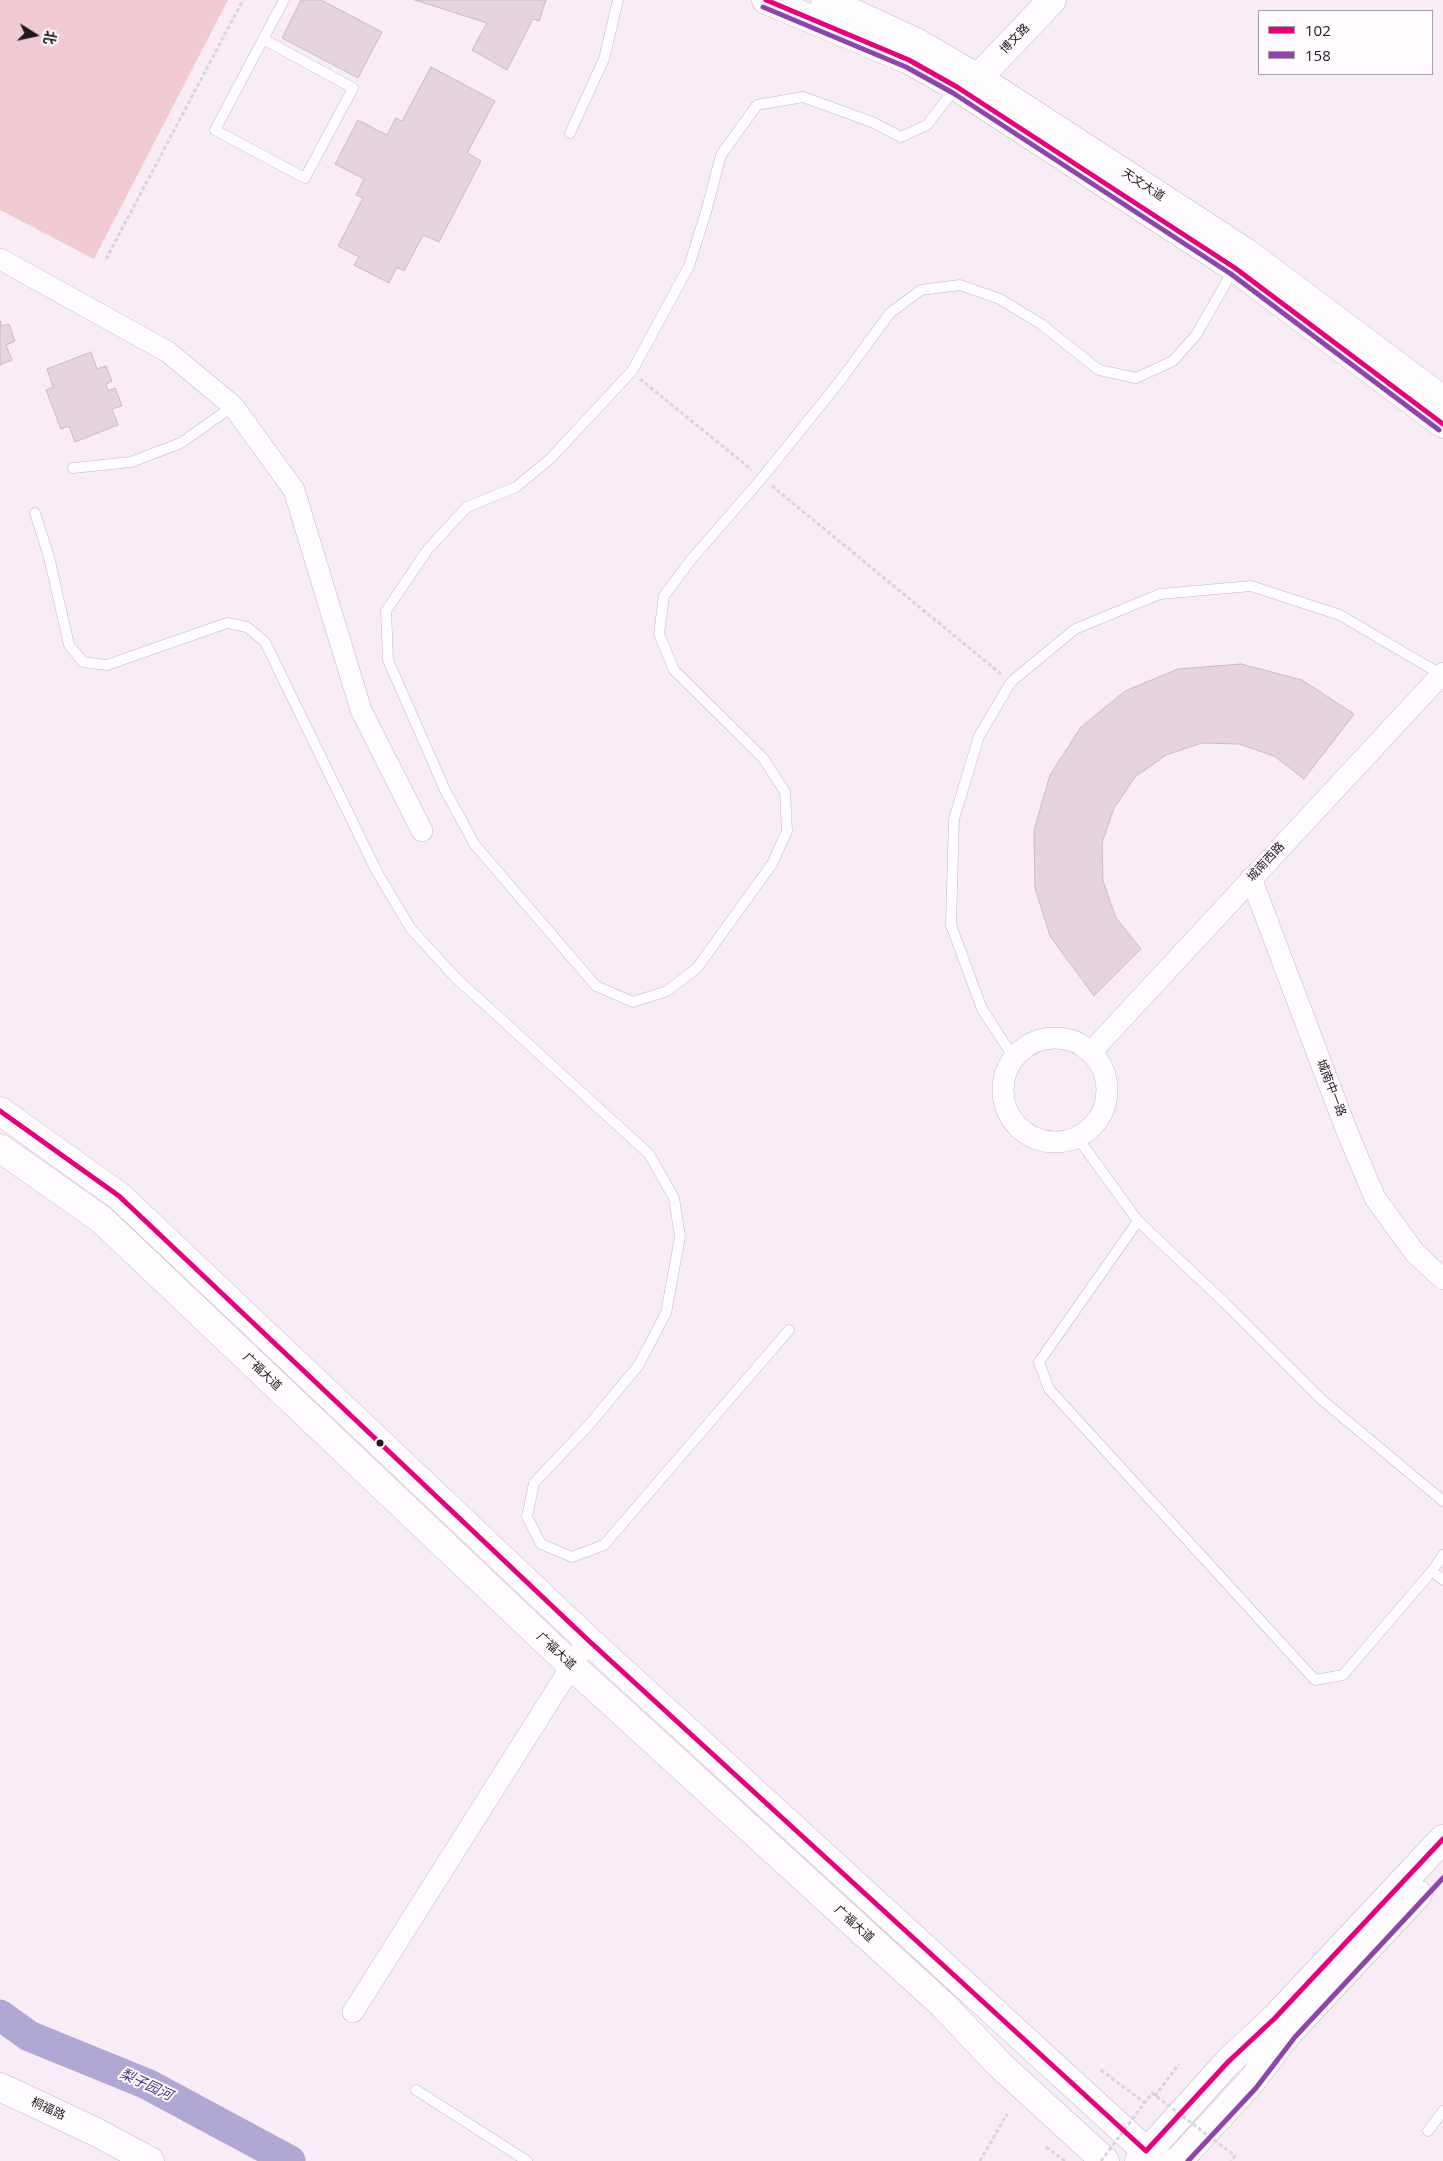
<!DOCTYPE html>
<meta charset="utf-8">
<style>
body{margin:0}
#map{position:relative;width:1443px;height:2161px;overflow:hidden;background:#f8ecf6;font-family:"Open Sans","Noto Sans SC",sans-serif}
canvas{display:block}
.legend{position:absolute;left:1258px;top:10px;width:175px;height:65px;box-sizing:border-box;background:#fffbfe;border:1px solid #a5a0a4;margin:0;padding:6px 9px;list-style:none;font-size:15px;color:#1e171d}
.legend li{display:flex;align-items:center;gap:10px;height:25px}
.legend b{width:25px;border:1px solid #a5a0a4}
.north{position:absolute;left:10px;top:10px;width:50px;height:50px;-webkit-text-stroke:4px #fffbfe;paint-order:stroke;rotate:100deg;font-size:14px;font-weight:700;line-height:20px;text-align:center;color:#1e171d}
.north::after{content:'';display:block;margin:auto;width:18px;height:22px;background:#1e171d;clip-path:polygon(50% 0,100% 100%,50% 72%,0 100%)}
</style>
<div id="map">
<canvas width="1443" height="2161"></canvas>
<ul class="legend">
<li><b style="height:6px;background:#e5007d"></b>102</li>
<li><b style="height:6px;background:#8e44ad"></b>158</li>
</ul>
<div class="north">北</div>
</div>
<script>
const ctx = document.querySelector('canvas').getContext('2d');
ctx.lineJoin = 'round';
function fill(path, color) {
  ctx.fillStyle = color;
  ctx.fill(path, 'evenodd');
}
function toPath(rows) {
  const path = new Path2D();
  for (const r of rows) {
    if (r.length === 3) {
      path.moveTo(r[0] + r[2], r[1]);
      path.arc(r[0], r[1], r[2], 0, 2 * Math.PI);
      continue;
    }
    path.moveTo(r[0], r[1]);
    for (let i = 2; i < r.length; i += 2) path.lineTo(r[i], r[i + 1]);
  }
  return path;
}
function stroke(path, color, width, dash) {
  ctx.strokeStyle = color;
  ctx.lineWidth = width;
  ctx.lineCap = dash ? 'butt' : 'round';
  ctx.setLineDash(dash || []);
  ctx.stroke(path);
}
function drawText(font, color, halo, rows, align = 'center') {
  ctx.font = font + ' "Open Sans","Noto Sans SC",sans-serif';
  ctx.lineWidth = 4;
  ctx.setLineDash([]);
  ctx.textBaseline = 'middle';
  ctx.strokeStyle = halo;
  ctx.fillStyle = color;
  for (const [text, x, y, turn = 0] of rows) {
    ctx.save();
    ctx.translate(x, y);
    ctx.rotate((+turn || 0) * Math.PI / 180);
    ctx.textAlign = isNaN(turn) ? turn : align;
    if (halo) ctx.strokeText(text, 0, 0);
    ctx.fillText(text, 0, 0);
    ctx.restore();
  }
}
fill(toPath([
 [0,0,228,0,94,259,0,210]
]), '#f0cad2');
stroke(toPath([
 [0,2015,29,2036,147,2084,290,2161]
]), '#b0a8d2', 31);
const building = toPath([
 [301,0,321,0,382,32,358,78,282,38,301,0],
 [415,0,546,0,539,21,533,19,507,70,472,50,487,23,415,0],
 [431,67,495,101,467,153,481,161,439,242,423,235,404,271,397,267,389,283,354,265,359,257,338,246,363,198,356,195,364,179,335,164,358,120,387,135,396,118,402,121,431,67],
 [0,321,2,326,9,324,15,341,6,345,12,360,0,365,0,321],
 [91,352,97,369,106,366,112,381,106,384,108,391,115,388,122,406,112,409,118,425,75,442,69,426,61,429,46,390,53,387,47,369,91,352],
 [1241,664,1302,680,1354,714,1304,779,1274,756,1239,744,1202,743,1166,755,1135,777,1114,808,1102,843,1103,881,1116,918,1141,949,1094,996,1050,936,1035,888,1034,830,1050,775,1081,727,1125,691,1178,669,1241,664]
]);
fill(building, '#e5d3dd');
stroke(building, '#c7bdc3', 1);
const lane = toPath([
 [263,39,353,88,305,178,215,130,284,0],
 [956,87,927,125,901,137,872,122,803,97,757,105,721,155,706,212,689,266,632,371,550,459,516,487,467,507,428,549,386,611,388,660,445,790,475,845,596,986,633,1002,667,991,697,968,772,864,787,831,785,792,763,758,674,670,659,634,664,596,690,561,762,478,840,381,890,313,921,290,960,285,1000,299,1041,324,1099,370,1136,378,1173,361,1196,335,1234,269],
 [570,133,604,59,618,0],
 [73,468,131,462,181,443,233,406],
 [35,513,49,557,69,645,83,662,107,665,227,623,247,627,265,642,377,872,411,929,456,978,649,1154,674,1198,680,1237,666,1313,638,1366,588,1426,534,1483,527,1517,541,1544,572,1557,604,1545,789,1330],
 [1014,1058,982,1009,951,925,954,819,979,736,1011,682,1075,629,1160,594,1251,586,1340,615,1442,675],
 [1077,1137,1138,1221,1225,1303,1321,1399,1443,1501],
 [1138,1221,1039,1362,1049,1389,1315,1680,1343,1675,1432,1571,1443,1555],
 [1432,1571,1443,1580],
 [416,2090,527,2161],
 [1428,2131,1443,2111]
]);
const street = toPath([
 [0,259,168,352,233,406,294,490,361,710,422,831],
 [1251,878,1346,1129,1375,1198,1415,1253,1443,1279],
 [1055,1090,52],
 [1091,1052,1443,673],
 [353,2012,588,1640]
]);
const secondary = toPath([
 [766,0,909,60,957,87,1235,268,1443,424],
 [825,0,916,42,978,78,1247,253,1443,400],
 [978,78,1052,0],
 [0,1111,119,1196,588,1640,1146,2151,1161,2161],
 [0,1148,102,1220,572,1666,943,2005,1000,2065,1105,2161],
 [0,2087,96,2132,150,2161],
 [1139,2161,1228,2062,1275,2018,1443,1839],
 [1178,2161,1250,2083,1289,2032,1418,1894]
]);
stroke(lane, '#c3b9c1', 11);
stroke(street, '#c3b9c1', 22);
stroke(secondary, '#c3b9c1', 29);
stroke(toPath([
 [106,259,243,0],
 [640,379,752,470],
 [772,486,1001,674],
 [1101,2070,1145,2103],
 [1155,2096,1179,2064],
 [1046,2147,1065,2161],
 [980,2161,1007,2114]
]), '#d9d5d8', 3, [4, 2.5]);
stroke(lane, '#fefcfe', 10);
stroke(street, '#fefcfe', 21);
stroke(secondary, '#fefcfe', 28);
stroke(toPath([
 [1101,2161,1152,2093,1235,2156,1231,2161]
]), '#d9d5d8', 3, [4, 2.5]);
stroke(toPath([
 [766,0,909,60,957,87,1235,268,1443,424],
 [0,1111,119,1196,588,1640,1146,2151,1228,2062,1275,2018,1443,1839]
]), '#e5007d', 5);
stroke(toPath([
 [763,7,906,67,953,93,1231,274,1439,430],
 [1188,2161,1256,2088,1295,2037,1443,1878]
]), '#8e44ad', 5);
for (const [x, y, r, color] of [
 [380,1443,4.5,"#1e171d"]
]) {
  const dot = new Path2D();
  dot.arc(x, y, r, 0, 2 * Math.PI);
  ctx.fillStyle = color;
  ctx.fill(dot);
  stroke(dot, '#fffbfe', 2);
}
drawText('12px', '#1e171d', '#fffbfe', [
 ["博文路",1015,39,-46],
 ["天文大道",1143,185,33],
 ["城南西路",1266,862,-47],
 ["城南中一路",1331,1088,69],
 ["广福大道",262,1372,44],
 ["广福大道",556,1651,43],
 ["广福大道",854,1924,42],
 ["桐福路",48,2109,25]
]);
drawText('italic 14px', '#45377c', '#fffbfe', [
 ["梨子园河",146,2085,25]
]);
</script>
